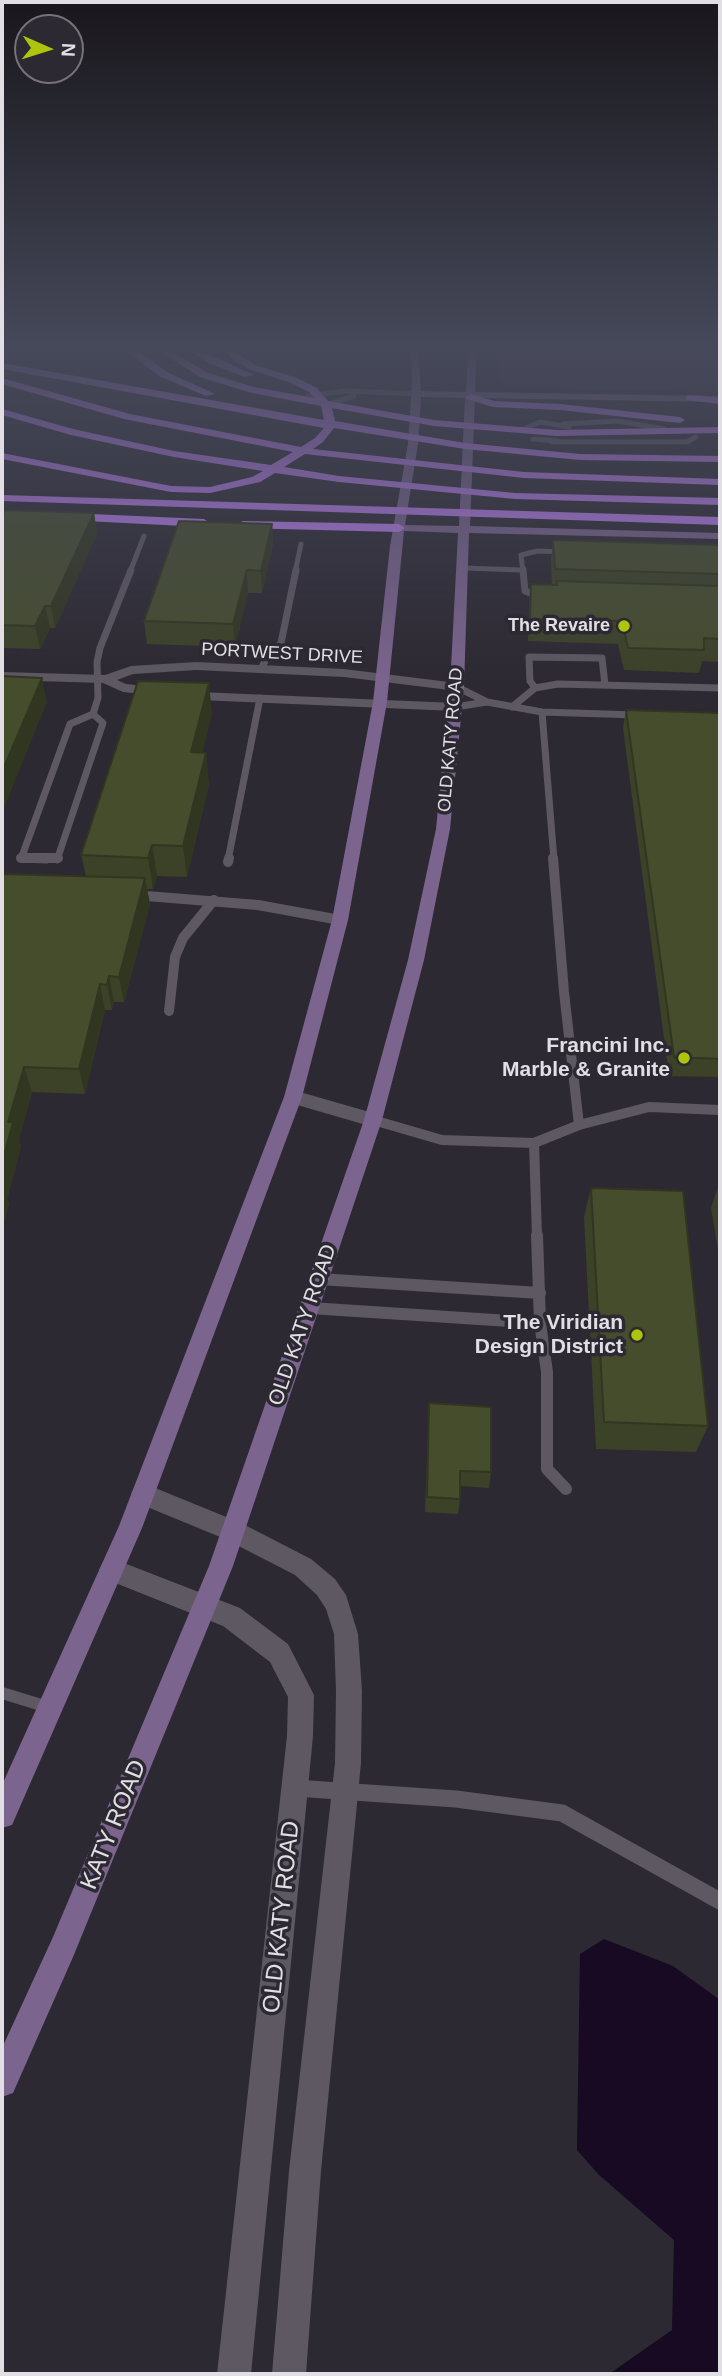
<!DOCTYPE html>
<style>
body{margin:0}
#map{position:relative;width:722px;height:2376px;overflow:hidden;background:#2d2932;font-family:Arial,sans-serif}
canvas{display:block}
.frame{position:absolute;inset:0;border:4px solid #e1dfe4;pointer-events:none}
.north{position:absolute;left:14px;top:14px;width:70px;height:70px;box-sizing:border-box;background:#2d2932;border:2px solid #757279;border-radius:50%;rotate:93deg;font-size:19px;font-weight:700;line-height:28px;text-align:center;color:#e1dfe4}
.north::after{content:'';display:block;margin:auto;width:24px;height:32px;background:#adc60d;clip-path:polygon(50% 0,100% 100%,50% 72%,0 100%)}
</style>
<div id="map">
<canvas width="722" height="2376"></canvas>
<div class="frame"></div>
<div class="north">N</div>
</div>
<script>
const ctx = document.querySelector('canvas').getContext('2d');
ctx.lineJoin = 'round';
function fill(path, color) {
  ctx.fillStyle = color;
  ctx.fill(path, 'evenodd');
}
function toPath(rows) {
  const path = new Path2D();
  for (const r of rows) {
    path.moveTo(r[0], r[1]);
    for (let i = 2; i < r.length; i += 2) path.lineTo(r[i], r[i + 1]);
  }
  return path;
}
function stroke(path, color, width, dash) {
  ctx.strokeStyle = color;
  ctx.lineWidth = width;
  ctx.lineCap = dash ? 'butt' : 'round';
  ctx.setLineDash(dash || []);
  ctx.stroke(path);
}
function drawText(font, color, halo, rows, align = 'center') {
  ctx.font = font + ' Arial,sans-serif';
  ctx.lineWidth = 7;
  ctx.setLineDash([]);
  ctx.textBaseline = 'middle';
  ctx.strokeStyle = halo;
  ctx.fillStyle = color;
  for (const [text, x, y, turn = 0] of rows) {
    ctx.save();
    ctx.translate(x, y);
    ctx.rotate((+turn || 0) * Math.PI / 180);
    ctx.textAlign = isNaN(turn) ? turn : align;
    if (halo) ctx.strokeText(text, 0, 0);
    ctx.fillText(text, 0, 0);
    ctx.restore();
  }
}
fill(toPath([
 [497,352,720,352,720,392,516,388,499,382]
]), '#38323f');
fill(toPath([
 [604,1939,673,1966,720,2000,720,2374,609,2374,672,2330,674,2240,599,2175,577,2150,580,1954]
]), '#170a22');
stroke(toPath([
 [308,396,347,391,417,394],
 [326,405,354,396],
 [563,424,618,421,664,429],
 [524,429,540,422,569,427],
 [533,439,558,441],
 [552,442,687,442,696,437],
 [463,568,522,570],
 [130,572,144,536],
 [295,572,301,544],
 [523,572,521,555,538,551,564,552]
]), '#5d5862', 5);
stroke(toPath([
 [523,570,525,591,543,598],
 [261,669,266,659,281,643,296,570],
 [457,687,487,702,542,712,637,715],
 [535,688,530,681,529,657,602,658,605,685],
 [455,707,487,702],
 [512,707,535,688,558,684,720,688],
 [542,712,554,860],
 [93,714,98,698,97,662,100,648,131,570],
 [46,860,21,859,70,724,93,714],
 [57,860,103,723,93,714],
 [228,860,260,698]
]), '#5d5862', 7);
stroke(toPath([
 [21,858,58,858],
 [553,858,564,992,579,1125,649,1107,720,1110],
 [228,862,229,858],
 [134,895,258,905,340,920],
 [169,1011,175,957,183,938,214,900],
 [373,1120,442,1140,534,1143,579,1125],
 [534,1143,537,1237]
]), '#5d5862', 10);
stroke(toPath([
 [537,1235,540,1323,547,1372,547,1469,566,1489],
 [319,1279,540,1293],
 [310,1308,540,1323],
 [2,1693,51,1708]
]), '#5d5862', 12);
stroke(toPath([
 [295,1788,456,1799,562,1813,720,1901]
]), '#5d5862', 17);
fill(toPath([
 [196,662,344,669,457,683,464,687,457,691,344,677,196,670,133,674,117,680,126,684,199,692,455,703,462,707,455,711,199,700,123,692,103,683,2,680,2,672,105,675,131,666,196,662],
 [293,1090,380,1115,382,1120,380,1125,373,1127,287,1102,284,1097,287,1092,293,1090],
 [143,1483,241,1523,311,1559,335,1579,346,1595,358,1634,362,1691,361,1763,321,2171,306,2374,272,2374,289,2171,335,1763,336,1691,334,1634,326,1609,317,1595,295,1575,225,1539,135,1502,131,1494,135,1486,143,1483],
 [111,1558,240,1608,288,1644,314,1695,313,1736,251,2374,217,2374,287,1736,288,1697,270,1662,223,1626,103,1578,99,1570,103,1562,111,1558]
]), '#5d5862');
fill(toPath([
 [410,352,418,352,421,391,466,392,468,352,476,352,475,392,720,396,720,402,475,398,470,526,720,533,720,539,469,533,464,687,450,829,424,960,382,1120,233,1566,73,1957,13,2093,2,2097,2,2048,53,1937,209,1566,364,1120,408,960,436,829,450,687,458,533,404,531,387,702,348,920,302,1097,142,1528,12,1825,2,1828,2,1785,119,1526,284,1097,332,920,373,702,390,546,408,444,412,383,410,352],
 [421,397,465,398,459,526,405,525,418,444,421,397]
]), '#7b648e');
fill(toPath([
 [128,352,139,352,167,372,215,394,206,396,159,376,128,352],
 [161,352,172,352,208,373,254,387,315,398,309,392,289,382,249,369,232,359,226,352,236,352,255,365,297,378,317,388,328,401,434,420,557,430,720,427,720,433,557,436,434,426,332,408,335,421,465,443,580,454,720,456,720,462,580,460,465,449,334,428,323,442,313,449,524,472,720,479,720,485,524,478,305,454,284,467,339,476,515,493,720,498,720,505,515,499,339,482,275,473,260,482,210,493,171,492,2,459,2,453,171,486,210,487,252,477,263,471,174,457,71,435,2,415,2,409,73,429,174,451,271,465,293,452,124,419,2,384,2,378,130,414,301,447,315,438,324,428,2,369,2,363,324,420,321,406,252,393,200,377,161,352],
 [192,352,203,352,254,375,245,377,211,364,192,352],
 [471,394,494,401,560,404,680,417,685,420,680,423,560,410,493,407,467,399,466,397,471,394],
 [690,395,720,398,720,404,686,400,686,396,690,395],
 [2,495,720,517,720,525,2,501,2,495],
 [69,513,204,519,210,523,204,527,65,520,65,514,69,513],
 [243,521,399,524,405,528,399,532,239,528,237,525,243,521]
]), '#c07ff4');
fill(toPath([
 [94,513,97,534,55,628,50,628,40,649,2,648,2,515],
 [272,524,273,545,262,593,248,593,235,647,147,644,144,621],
 [553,540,720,545,720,662,702,661,699,673,624,670,618,644,528,641,529,607,531,584,552,585,551,562],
 [626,710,720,713,720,1077,669,1076,623,728],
 [212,714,202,753,209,784,187,877,157,876,153,889,147,889,150,904,124,1002,114,1002,112,1010,105,1010,85,1094,32,1092,19,1139,21,1147,7,1199,9,1204,2,1229,2,874,86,876,81,855],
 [720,1181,720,1262,711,1208],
 [591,1188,708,1426,696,1452,596,1449,584,1217],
 [429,1403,491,1472,489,1488,460,1486,460,1499,458,1514,425,1512]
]), '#3c4227');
fill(toPath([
 [94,513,97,534,55,628,51,606],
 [272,524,273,545,262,593,261,571],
 [247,570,248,593,235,647,233,624],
 [45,606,50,628,40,649,35,626],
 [42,678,47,702,2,813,2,772],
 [209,683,212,714,195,783,191,752],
 [206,753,209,784,187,877,183,846],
 [152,845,157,876,153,889,148,858],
 [145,878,150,904,124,1002,119,977],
 [109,976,114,1002,112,1010,107,985],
 [100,984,105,1010,85,1094,79,1069],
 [24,1067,32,1092,19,1139,21,1147,7,1199,9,1204,2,1229,2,1163,8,1122]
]), '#313620');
const building = toPath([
 [5,510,94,513,51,606,45,606,35,626,2,625,2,515,5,510],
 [179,521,272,524,261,571,247,570,233,624,144,621,179,521],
 [553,540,720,545,720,574,555,569,553,540],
 [556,581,720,586,720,639,704,638,704,650,628,648,622,621,530,619,531,584,557,585,556,581],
 [2,676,42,678,2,772,2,676],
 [138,681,209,683,191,752,206,753,183,846,152,845,148,858,81,855,138,681],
 [626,710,720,713,720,1059,674,1057,626,710],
 [2,874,145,878,119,977,109,976,107,985,100,984,79,1069,24,1067,8,1122,13,1122,2,1163,2,874],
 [591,1188,683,1191,708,1426,604,1422,591,1188],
 [429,1403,491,1407,491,1472,460,1471,460,1499,427,1497,429,1403]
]);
fill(building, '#464d2d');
stroke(building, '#313620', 2);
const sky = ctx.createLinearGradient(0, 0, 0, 684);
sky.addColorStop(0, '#19171c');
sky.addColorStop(0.51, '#46495a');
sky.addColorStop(1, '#46495a00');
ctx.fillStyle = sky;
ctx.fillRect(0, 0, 722, 684);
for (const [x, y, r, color] of [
 [624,626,7,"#adc60d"],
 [684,1058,7,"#adc60d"],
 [637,1335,7,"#adc60d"]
]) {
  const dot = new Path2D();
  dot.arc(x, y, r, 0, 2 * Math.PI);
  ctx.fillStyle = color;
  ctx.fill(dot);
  stroke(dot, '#2d2932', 2.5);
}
drawText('bold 18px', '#e1dfe4', '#2d2932', [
 ["The Revaire",610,626]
], 'right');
drawText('18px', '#e1dfe4', '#2d2932', [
 ["PORTWEST DRIVE",282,654,3],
 ["OLD KATY ROAD",451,740,-85]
]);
drawText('bold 21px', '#e1dfe4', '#2d2932', [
 ["Francini Inc.",670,1046],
 ["Marble & Granite",670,1070],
 ["The Viridian",623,1323],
 ["Design District",623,1347]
], 'right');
drawText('21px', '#e1dfe4', '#2d2932', [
 ["OLD KATY ROAD",303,1325,-71]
]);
drawText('24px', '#e1dfe4', '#2d2932', [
 ["KATY ROAD",114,1825,-68],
 ["OLD KATY ROAD",282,1917,-84]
]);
</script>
